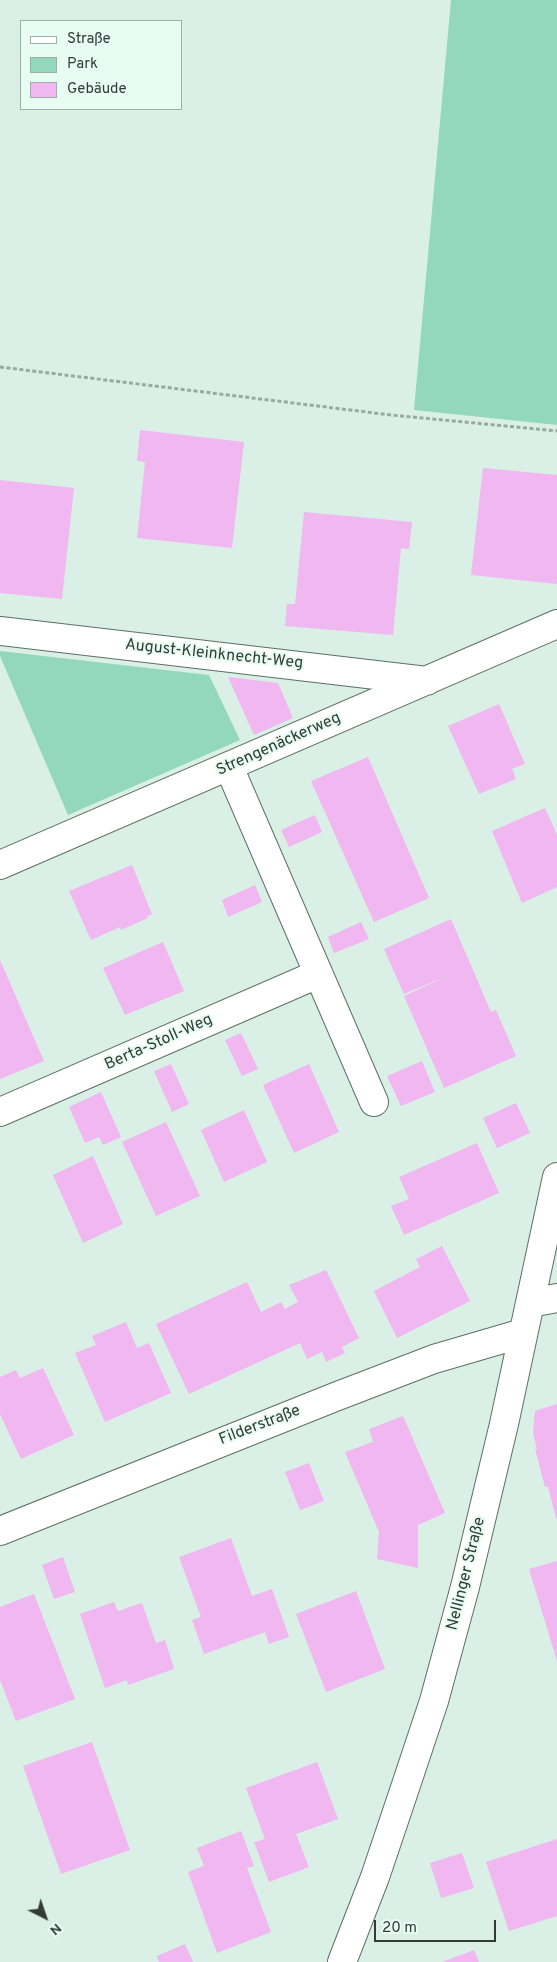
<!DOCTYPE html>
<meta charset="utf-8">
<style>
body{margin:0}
#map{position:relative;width:557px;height:1962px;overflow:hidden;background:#daefe6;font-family:Overpass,sans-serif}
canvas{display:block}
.legend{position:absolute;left:20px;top:20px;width:162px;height:90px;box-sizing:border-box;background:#e7fdf3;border:1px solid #9fafa8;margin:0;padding:6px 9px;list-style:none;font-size:15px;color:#333b38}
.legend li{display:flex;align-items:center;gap:10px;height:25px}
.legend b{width:25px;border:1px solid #9fafa8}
.north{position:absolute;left:20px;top:1892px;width:50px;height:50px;-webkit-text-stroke:4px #e7fdf3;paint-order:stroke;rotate:139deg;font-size:14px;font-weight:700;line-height:20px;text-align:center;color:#333b38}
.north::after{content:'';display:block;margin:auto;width:18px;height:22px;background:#333b38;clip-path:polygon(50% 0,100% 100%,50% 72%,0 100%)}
.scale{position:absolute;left:374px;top:1920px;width:122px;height:22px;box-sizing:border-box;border:2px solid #333b38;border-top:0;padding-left:6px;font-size:15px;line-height:18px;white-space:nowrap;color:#333b38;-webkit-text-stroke:4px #e7fdf3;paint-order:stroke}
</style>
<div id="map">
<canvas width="557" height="1962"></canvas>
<ul class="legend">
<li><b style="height:6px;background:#fff"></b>Straße</li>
<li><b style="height:14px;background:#93d8be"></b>Park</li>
<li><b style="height:14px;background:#f1b7f0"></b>Gebäude</li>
</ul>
<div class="north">N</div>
<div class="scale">20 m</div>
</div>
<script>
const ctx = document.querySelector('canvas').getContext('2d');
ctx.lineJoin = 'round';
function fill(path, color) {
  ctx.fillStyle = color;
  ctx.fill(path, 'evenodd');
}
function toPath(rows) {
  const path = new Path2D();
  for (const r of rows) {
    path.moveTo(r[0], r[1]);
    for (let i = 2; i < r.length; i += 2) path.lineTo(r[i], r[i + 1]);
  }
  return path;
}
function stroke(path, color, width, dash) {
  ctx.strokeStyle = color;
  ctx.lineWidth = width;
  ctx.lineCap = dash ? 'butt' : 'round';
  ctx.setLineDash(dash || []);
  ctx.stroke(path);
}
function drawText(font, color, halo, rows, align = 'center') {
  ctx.font = font + ' Overpass,sans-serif';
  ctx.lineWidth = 4;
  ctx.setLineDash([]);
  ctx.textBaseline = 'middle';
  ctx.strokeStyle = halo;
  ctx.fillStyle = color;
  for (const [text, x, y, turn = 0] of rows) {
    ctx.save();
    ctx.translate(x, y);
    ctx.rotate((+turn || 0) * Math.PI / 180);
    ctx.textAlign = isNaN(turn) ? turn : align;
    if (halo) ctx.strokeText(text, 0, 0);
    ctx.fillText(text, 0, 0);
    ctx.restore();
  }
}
fill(toPath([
 [451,0,557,0,557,425,414,410],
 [0,651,209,675,240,740,68,815,0,656]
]), '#93d8be');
fill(toPath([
 [140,430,244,442,232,548,137,538,145,462,137,461],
 [483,468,557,475,557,584,471,575],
 [0,480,74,488,62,599,0,593],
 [304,512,412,522,409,549,401,548,393,635,285,626,287,604,295,604],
 [228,677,278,683,293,718,254,735],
 [499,704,525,764,512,769,516,779,479,794,448,726],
 [368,757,429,898,374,922,311,781],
 [545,808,557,835,557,887,522,903,492,831],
 [315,815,322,832,289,847,281,830],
 [132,865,152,914,147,916,148,918,121,930,120,927,91,940,69,891],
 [255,885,262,902,228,917,222,900],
 [451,919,491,1012,496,1010,516,1056,444,1088,404,996,447,976,404,994,384,949],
 [361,922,369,939,334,953,328,937],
 [163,942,184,991,125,1015,103,968],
 [0,960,44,1061,0,1079],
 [241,1033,258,1069,242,1076,225,1040],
 [422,1061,435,1092,401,1106,387,1076],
 [171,1064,189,1104,172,1112,154,1071],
 [309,1064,339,1132,294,1153,263,1085],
 [101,1092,121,1137,103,1145,99,1137,85,1143,69,1107],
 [516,1103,530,1133,497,1148,483,1118],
 [244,1110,267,1162,224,1182,201,1130],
 [166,1122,200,1196,156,1216,122,1142],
 [477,1143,499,1193,404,1235,391,1206,409,1199,399,1177],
 [93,1156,123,1224,83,1243,53,1175],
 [442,1246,470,1301,397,1338,374,1291,420,1267,416,1259],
 [326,1270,359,1338,342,1347,345,1353,326,1362,322,1352,307,1359,300,1343,189,1394,156,1324,247,1282,261,1312,281,1302,285,1309,298,1302,289,1285],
 [126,1322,137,1348,149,1343,171,1393,105,1422,75,1353,96,1345,92,1336],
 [43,1368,74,1435,21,1459,0,1414,0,1377,16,1370,20,1378],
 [557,1404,557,1518,556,1518,548,1487,545,1487,535,1449,537,1449,533,1433,535,1411],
 [403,1416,445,1513,418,1525,418,1568,377,1559,379,1532,345,1452,373,1442,369,1429],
 [309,1463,324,1501,300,1510,285,1472],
 [231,1538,252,1596,272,1589,289,1637,269,1644,265,1632,204,1654,192,1620,201,1617,179,1557],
 [63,1557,75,1592,54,1599,42,1565],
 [557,1561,557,1661,529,1569],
 [356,1591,385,1669,326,1692,296,1614],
 [34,1594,75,1699,16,1721,0,1680,0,1607],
 [114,1602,118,1611,142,1603,156,1643,165,1640,174,1669,128,1685,127,1680,105,1688,80,1614],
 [92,1742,130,1850,61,1874,23,1766],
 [317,1762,338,1819,296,1834,309,1867,269,1882,254,1842,265,1839,246,1788],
 [241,1831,254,1866,247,1868,271,1932,217,1953,188,1872,204,1866,197,1848],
 [557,1839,557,1916,509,1931,486,1862],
 [462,1853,474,1888,441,1898,430,1863],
 [185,1944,193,1962,159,1962,157,1956],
 [474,1950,479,1962,442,1962]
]), '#f1b7f0');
const minor = toPath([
 [0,631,427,681],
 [229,767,374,1102],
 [0,865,557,624],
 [0,1112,318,974],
 [530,1303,557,1298],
 [0,1531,335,1397,434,1359,523,1333],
 [342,1962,375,1877,404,1791,434,1701,465,1587,504,1424,557,1177]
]);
stroke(minor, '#5c6f67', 30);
stroke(toPath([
 [0,367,391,415,557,431]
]), '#99a9a2', 3, [4, 2.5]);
stroke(minor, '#fff', 28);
drawText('16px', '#333b38', '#e7fdf3', [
 ["August-Kleinknecht-Weg",214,655,6],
 ["Strengenäckerweg",279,745,-24],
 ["Berta-Stoll-Weg",159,1043,-24],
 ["Filderstraße",260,1426,-21],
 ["Nellinger Straße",467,1574,-76]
]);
</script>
